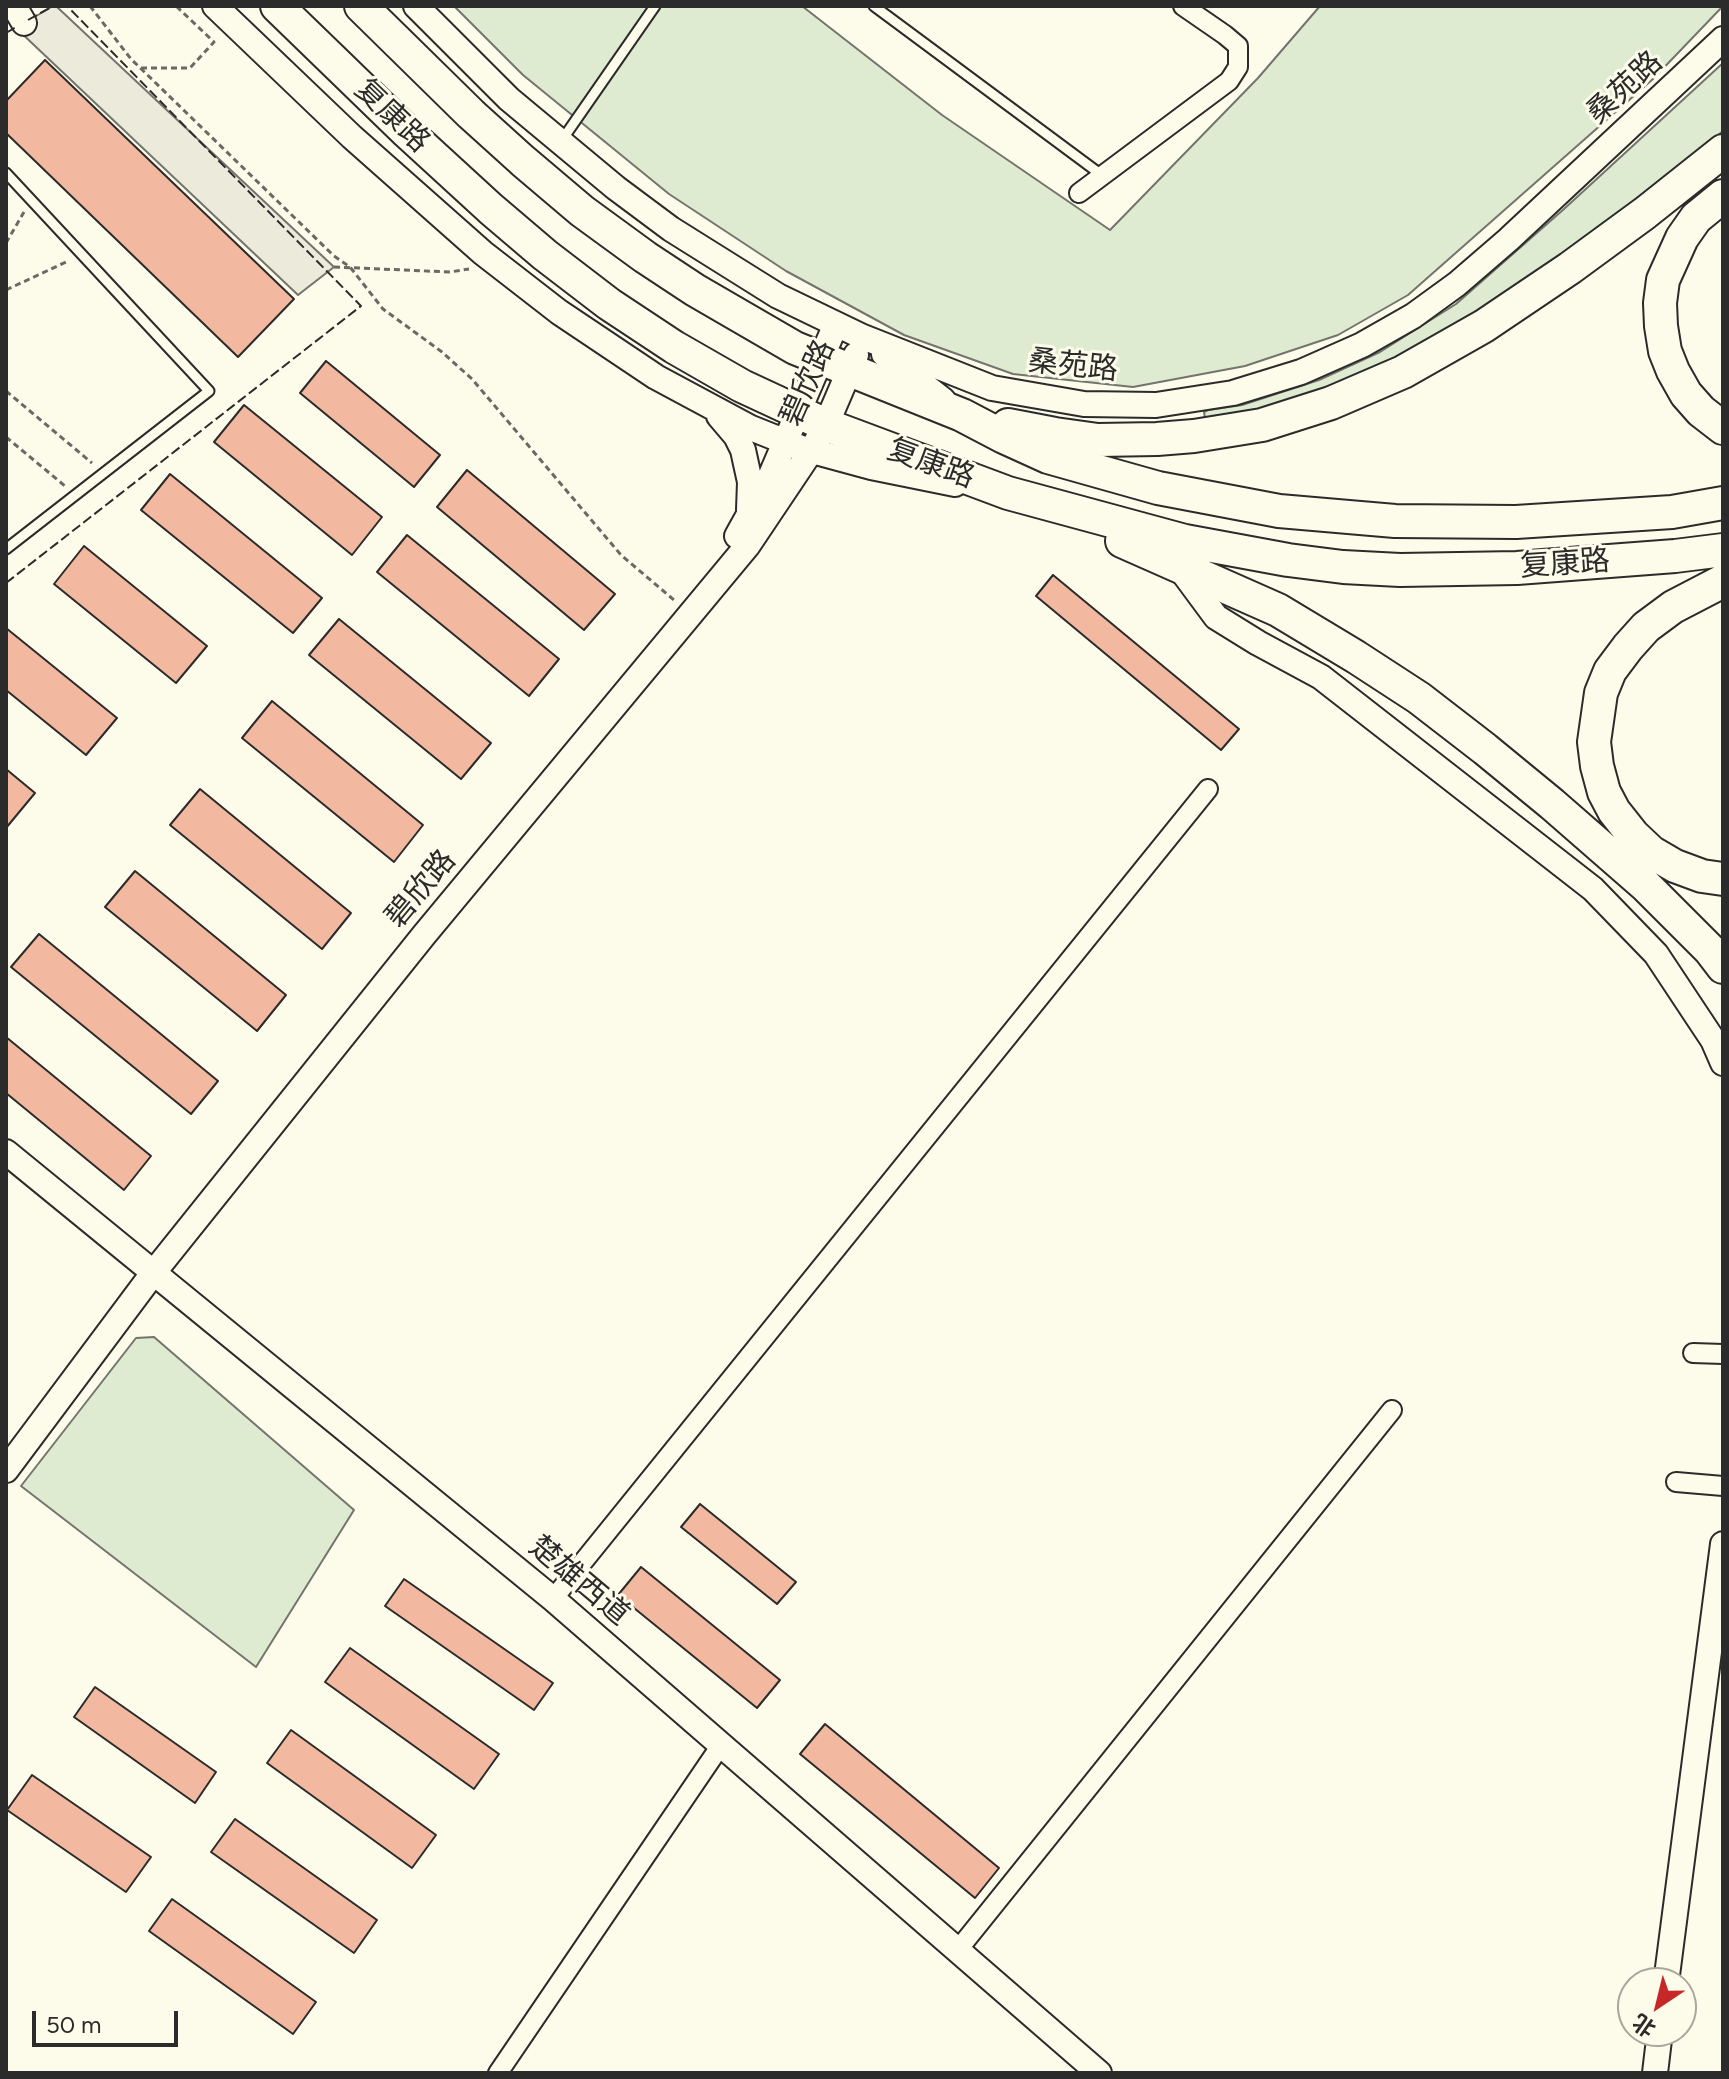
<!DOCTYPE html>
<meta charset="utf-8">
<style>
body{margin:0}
#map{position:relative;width:1729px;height:2079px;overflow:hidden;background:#fdfbea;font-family:Figtree,"Noto Sans SC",sans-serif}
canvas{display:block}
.frame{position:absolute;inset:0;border:8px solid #2b2b2b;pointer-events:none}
.north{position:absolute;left:1617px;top:1967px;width:80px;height:80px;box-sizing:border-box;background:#fdfbea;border:2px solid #a9a89e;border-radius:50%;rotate:215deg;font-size:22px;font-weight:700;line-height:32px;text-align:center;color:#2b2b2b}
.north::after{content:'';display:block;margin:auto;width:28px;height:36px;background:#c62828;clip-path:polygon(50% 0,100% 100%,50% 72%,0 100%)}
.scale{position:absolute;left:32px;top:2011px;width:146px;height:36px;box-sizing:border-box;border:4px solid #2b2b2b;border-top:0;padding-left:10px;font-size:24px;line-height:28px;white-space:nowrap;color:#2b2b2b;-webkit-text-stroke:6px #fdfbea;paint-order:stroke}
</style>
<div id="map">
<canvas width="1729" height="2079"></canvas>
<div class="frame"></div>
<div class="north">北</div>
<div class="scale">50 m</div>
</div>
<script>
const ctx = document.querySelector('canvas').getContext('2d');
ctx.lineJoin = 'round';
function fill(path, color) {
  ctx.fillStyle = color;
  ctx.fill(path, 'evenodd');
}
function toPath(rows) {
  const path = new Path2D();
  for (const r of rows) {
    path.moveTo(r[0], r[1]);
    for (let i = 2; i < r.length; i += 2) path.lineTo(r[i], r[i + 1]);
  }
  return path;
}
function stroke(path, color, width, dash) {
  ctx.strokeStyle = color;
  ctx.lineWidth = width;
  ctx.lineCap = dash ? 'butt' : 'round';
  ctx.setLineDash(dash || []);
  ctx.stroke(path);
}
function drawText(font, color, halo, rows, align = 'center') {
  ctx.font = font + ' Figtree,"Noto Sans SC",sans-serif';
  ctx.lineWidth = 6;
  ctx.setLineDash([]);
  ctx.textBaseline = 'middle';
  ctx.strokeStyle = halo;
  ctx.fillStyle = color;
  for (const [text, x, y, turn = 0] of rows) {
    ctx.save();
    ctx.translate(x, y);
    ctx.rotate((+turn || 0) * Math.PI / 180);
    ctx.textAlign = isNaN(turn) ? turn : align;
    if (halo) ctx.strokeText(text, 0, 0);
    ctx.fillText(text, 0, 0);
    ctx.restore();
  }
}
const green = toPath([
 [454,6,802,6,942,115,1110,230,1258,78,1320,6,1723,6,1653,79,1408,295,1338,335,1245,366,1133,387,1013,374,904,335,786,271,669,194,523,75,454,6],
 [1723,63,1723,131,1635,202,1544,270,1451,331,1396,361,1266,411,1205,418,1204,412,1208,410,1242,405,1319,380,1380,352,1456,304,1564,209,1723,63],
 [154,1337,354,1510,256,1667,21,1486,136,1338,154,1337]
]);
fill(green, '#deebd1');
stroke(green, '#74746e', 2);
const parking = toPath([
 [53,6,56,6,334,267,298,295,16,28,53,6]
]);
fill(parking, '#eceadb');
stroke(parking, '#74746e', 2);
const building = toPath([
 [45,60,294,299,238,357,6,133,6,101,45,60],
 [326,361,440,455,414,487,300,393,326,361],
 [244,405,382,517,352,555,214,442,244,405],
 [467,470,615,594,584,630,437,507,467,470],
 [170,474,322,598,293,633,141,510,170,474],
 [407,535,559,659,529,696,377,572,407,535],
 [84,546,207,646,176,683,54,584,84,546],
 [1053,575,1239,729,1221,750,1036,596,1053,575],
 [339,619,491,743,461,779,309,655,339,619],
 [6,628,117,718,86,755,6,690,6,628],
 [272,701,423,825,394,862,242,738,272,701],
 [6,769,35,793,6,828,6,769],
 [200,789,351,913,322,949,170,825,200,789],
 [135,871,286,995,257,1031,105,907,135,871],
 [39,934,218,1081,191,1114,11,967,39,934],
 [6,1037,151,1156,124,1190,6,1093,6,1037],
 [700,1504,796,1582,777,1604,681,1527,700,1504],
 [641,1567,780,1680,757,1708,618,1595,641,1567],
 [404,1579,553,1683,534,1710,385,1606,404,1579],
 [350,1648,499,1754,474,1789,325,1682,350,1648],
 [95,1687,216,1772,195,1803,74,1717,95,1687],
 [825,1724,999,1868,975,1898,800,1754,825,1724],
 [291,1730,436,1835,412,1868,267,1763,291,1730],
 [32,1775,151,1857,126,1892,7,1810,32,1775],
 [235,1819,377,1920,354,1953,211,1852,235,1819],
 [172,1899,316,2002,293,2034,149,1931,172,1899]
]);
fill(building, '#f2b8a0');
stroke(building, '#2b2b2b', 2);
const lane = toPath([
 [874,6,1103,176],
 [562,140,655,6],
 [6,173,209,391,6,549]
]);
const street = toPath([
 [1079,193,1229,81,1238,67,1238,46,1225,35,1183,6],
 [1693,1353,1723,1354],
 [1676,1482,1723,1486],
 [553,1599,1208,789],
 [957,1951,1392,1410],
 [498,2073,721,1745]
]);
const secondary = toPath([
 [14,6,24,23],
 [215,6,352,137,483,253,559,312,656,377,751,428,801,448,871,467,955,484],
 [416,6,509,99,616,188,671,229,778,296,863,337,992,388,1084,404,1156,405,1233,393,1301,372,1362,345,1413,316,1457,284,1508,240,1723,39],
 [884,354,943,400],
 [719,416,736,436,743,450,750,482,749,510],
 [737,536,771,475,836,324],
 [1179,567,1216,617,1258,643,1321,677,1593,889,1656,954,1713,1040,1723,1063],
 [6,1152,553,1599,1099,2073],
 [6,1470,154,1272,424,935,748,545,811,451,826,425,856,355],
 [1666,1983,1723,1544],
 [1655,2073,1660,2031]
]);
const highway = toPath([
 [277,6,407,132,491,209,545,255,609,304,674,347,742,386,826,425,1008,493,1185,541,1288,560,1343,567,1400,570,1517,568,1675,556,1723,550],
 [361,6,471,114,523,161,582,211,645,257,695,290,795,348,962,415,1004,437,1048,457,1158,488,1279,511,1395,521,1516,522,1672,512,1723,503],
 [1723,196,1696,218,1682,238,1663,280,1660,303,1661,326,1665,351,1673,371,1686,394,1701,411,1723,428],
 [1008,425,1055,434,1098,440,1157,439,1194,436,1262,425,1331,403,1403,372,1484,326,1570,268,1645,213,1723,151],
 [1122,541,1278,610,1356,657,1419,698,1485,749,1552,804,1646,886,1710,950,1723,967],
 [1723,581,1673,607,1646,627,1628,647,1610,671,1601,693,1594,742,1597,766,1604,792,1614,811,1633,835,1651,852,1675,866,1702,876,1723,879]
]);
stroke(lane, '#2b2b2b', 13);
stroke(street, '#2b2b2b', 22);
stroke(secondary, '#2b2b2b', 28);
stroke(highway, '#2b2b2b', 36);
stroke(toPath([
 [90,6,131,59,334,256,350,267,383,309,442,352,472,379,621,555,674,600],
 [141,68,190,68,214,42,176,6],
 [6,243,24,212],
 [334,267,450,272,469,269],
 [6,290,68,261],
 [6,391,92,463],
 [6,437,65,486]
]), '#6a6964', 3, [6, 4]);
stroke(lane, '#fdfbea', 9);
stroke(street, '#fdfbea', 18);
stroke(secondary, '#fdfbea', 24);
stroke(highway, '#fdfbea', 32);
stroke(toPath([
 [28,20,53,6],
 [6,33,18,26],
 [6,583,361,306,67,6]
]), '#2b2b2b', 2, [10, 4]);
drawText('30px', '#2b2b2b', '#fdfbea', [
 ["桑苑路",1625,88,-43],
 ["复康路",392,116,44],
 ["桑苑路",1073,366,6],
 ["碧欣路",808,383,-66],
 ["复康路",931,464,20],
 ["复康路",1565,564,-4],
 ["碧欣路",421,889,-50],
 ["楚雄西道",579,1581,40]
]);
</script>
